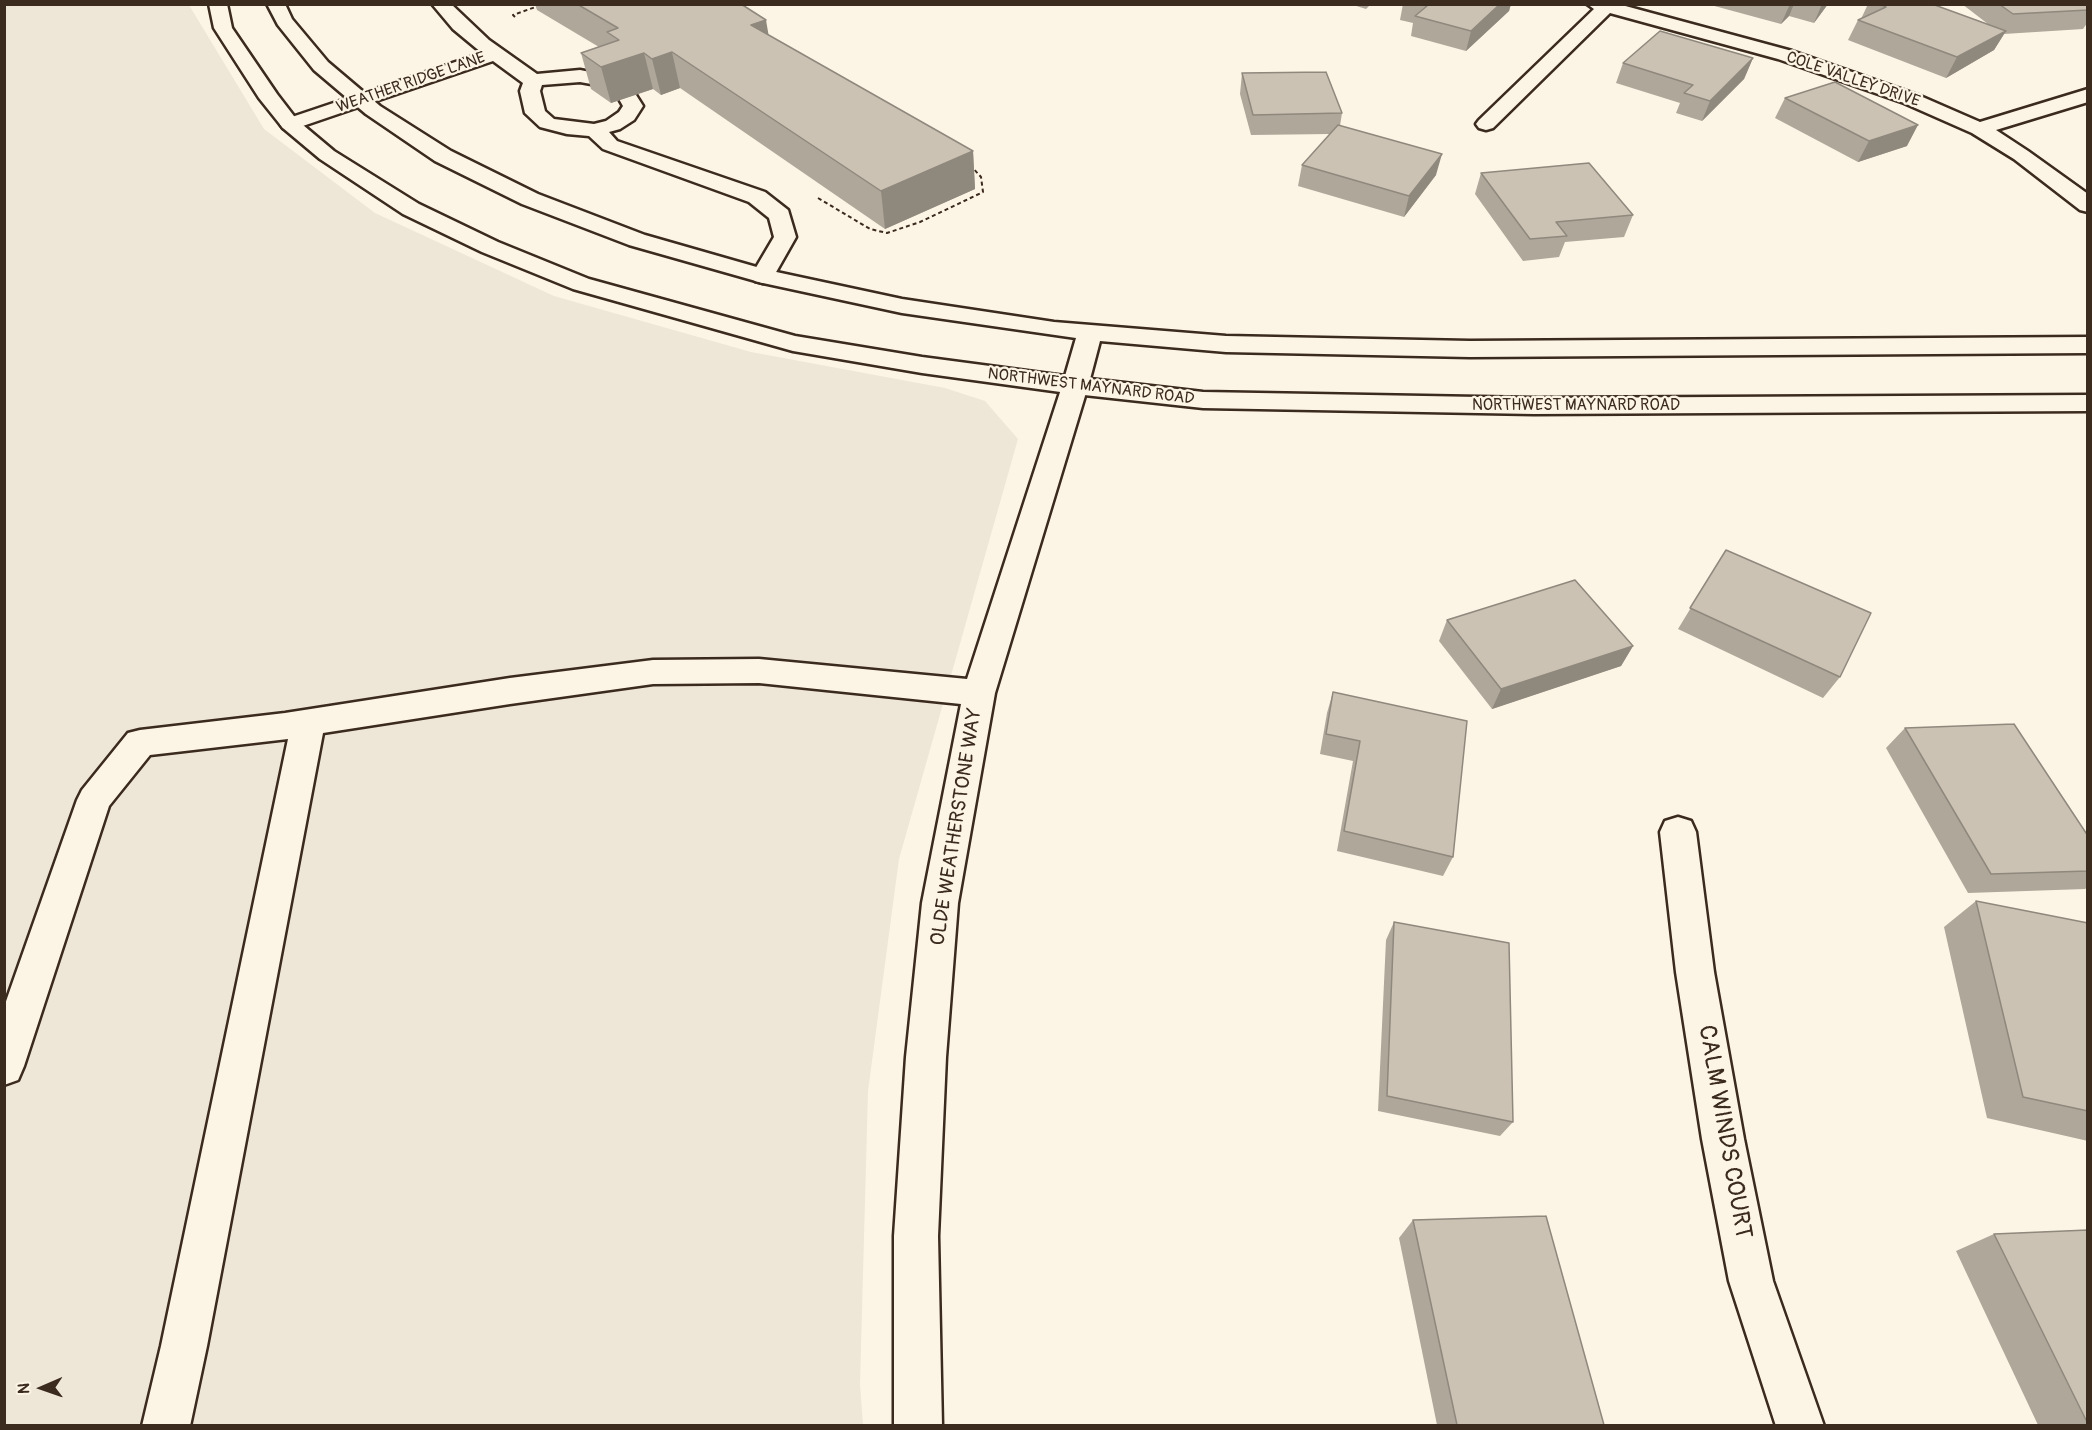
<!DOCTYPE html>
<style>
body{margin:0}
#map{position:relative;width:2092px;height:1430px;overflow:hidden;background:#fcf5e5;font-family:Pangolin,sans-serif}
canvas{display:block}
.frame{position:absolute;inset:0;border:6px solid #3b2a1e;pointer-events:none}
.north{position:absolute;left:12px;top:1358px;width:60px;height:60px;-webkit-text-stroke:4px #fcf5e5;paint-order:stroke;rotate:268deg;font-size:16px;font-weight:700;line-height:24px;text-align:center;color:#3b2a1e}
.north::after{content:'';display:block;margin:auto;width:21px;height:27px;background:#3b2a1e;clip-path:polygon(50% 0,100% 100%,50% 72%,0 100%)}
</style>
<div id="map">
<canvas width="2092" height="1430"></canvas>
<div class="frame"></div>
<div class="north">N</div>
</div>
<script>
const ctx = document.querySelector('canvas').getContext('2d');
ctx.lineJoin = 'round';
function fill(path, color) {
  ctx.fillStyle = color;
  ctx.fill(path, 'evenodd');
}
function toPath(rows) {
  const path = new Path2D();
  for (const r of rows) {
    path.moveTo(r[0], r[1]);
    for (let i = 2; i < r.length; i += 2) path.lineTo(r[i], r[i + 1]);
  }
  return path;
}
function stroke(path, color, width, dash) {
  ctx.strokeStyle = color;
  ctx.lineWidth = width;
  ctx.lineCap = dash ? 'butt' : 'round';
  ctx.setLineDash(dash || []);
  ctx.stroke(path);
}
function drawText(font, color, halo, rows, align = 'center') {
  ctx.font = font + ' Pangolin,sans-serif';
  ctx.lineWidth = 4.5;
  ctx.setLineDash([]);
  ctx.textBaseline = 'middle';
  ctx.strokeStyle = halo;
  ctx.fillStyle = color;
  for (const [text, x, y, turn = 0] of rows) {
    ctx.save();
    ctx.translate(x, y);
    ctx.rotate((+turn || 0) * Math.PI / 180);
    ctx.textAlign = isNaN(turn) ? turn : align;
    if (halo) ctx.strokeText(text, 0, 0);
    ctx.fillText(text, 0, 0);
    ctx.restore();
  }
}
fill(toPath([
 [5,5,189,5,264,129,375,213,554,296,751,352,945,388,985,401,1018,439,899,859,868,1091,860,1384,863,1425,5,1426]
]), '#eee6d6');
const minor = toPath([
 [432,4,451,4,489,40,537,74,580,70,615,77,618,81,615,85,608,87,580,82,542,85,540,91,545,111,554,119,594,124,606,121,619,112,623,106,619,99,622,95,636,95,643,106,634,120,620,129,609,132,617,141,765,192,788,210,796,237,771,281,763,283,755,281,751,276,774,237,769,218,749,202,603,149,589,136,567,134,540,127,525,113,520,91,523,83,493,61,297,128,290,130,283,128,280,124,283,120,482,53,453,29,432,4],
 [1587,4,1618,4,1792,51,1918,95,1980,122,2088,89,2088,102,1996,130,2028,151,2088,194,2088,212,2080,210,2014,159,1972,133,1904,103,1778,59,1610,13,1493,128,1486,130,1479,128,1476,124,1479,120,1594,9,1587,4],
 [1075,378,1084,380,1088,386,995,693,958,903,946,1057,938,1236,942,1426,894,1426,894,1236,906,1057,922,903,961,704,759,683,653,684,510,704,323,733,207,1346,190,1426,142,1426,161,1346,288,739,150,755,109,806,24,1066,18,1080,4,1085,4,1007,77,800,82,790,128,733,140,730,285,713,510,678,653,660,759,659,967,679,1062,386,1066,380,1075,378],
 [1678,817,1691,821,1696,832,1714,972,1744,1139,1773,1281,1824,1426,1776,1426,1729,1281,1702,1139,1676,972,1660,832,1665,821,1678,817]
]);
const major = toPath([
 [209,4,227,4,232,28,277,94,297,120,334,151,419,204,498,242,589,279,795,336,922,357,1065,376,1076,338,902,313,763,283,629,245,522,204,435,161,366,114,314,70,278,25,267,4,285,4,292,19,328,62,380,106,451,151,538,194,645,235,767,270,902,299,1054,322,1226,336,1470,341,2088,337,2088,353,1470,357,1226,352,1100,341,1090,379,1203,392,1534,398,2088,395,2088,411,1534,414,1203,408,1075,394,922,373,793,351,573,289,482,252,403,214,320,159,283,128,259,98,214,28,209,4]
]);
stroke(minor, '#3b2a1e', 5);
stroke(major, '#3b2a1e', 5);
stroke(toPath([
 [515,17,513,15,544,4],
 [818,198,870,229,887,233,920,222,983,192,981,177,972,167]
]), '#3b2a1e', 2, [4, 3]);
fill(minor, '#fcf5e5');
fill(major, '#fcf5e5');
fill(toPath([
 [535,4,741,4,769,35,973,151,975,189,885,229,680,88,661,95,653,89,611,103,591,89,581,53,599,47,537,10],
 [1350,4,1371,4,1366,9],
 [1403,4,1511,4,1509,11,1466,51,1411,36,1413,23,1400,20],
 [1707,4,1828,4,1814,23,1789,16,1781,24],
 [1868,4,1932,4,1988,24,1962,4,2088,5,2088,22,2083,29,2004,34,1994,50,1946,78,1848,40,1858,20,1861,19],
 [1753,58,1744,79,1702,121,1676,113,1680,103,1616,83,1623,63],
 [1242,73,1342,113,1340,126,1436,175,1404,217,1298,186,1302,165,1330,134,1251,135,1240,94],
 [1785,98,1907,146,1858,162,1775,118],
 [1481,173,1633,215,1624,237,1565,242,1559,257,1523,261,1475,194],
 [1726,550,1840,677,1823,698,1678,629],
 [1447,620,1633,646,1621,666,1492,709,1439,641],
 [1333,692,1453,857,1443,876,1337,851,1353,761,1320,754,1327,713],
 [1905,728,2088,871,2088,887,2085,889,1968,893,1886,748],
 [1976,901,2088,923,2088,1141,1987,1118,1944,927],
 [1394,922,1513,1122,1500,1136,1378,1111,1386,940],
 [1413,1220,1604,1425,1437,1425,1399,1238],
 [2088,1230,2088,1425,2038,1425,1956,1251,1994,1234]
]), '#afa79a');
fill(toPath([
 [1500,4,1511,4,1509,11,1466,51,1471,31],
 [1790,4,1794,4,1789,16,1781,24],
 [1822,4,1828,4,1814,23],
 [766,20,772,55,751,25],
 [2006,31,1994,50,1946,78,1957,57],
 [672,52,680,88,661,95,652,59],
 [644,53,653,89,611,103,601,67],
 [1753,58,1744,79,1702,121,1710,101],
 [1918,125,1907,146,1858,162,1869,141],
 [973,151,975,189,885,229,881,191],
 [1442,154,1436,175,1404,217,1409,196],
 [1633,646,1621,666,1492,709,1501,689]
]), '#8f887d');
const building = toPath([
 [577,4,741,4,766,20,751,25,973,151,881,191,672,52,652,59,644,53,601,67,581,53,619,40,607,32,618,28,577,4],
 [1421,4,1500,4,1471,31,1415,16,1427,6,1421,4],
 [1880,4,1932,4,2006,31,1957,57,1858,20,1886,7,1880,4],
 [1999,4,2087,4,2088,10,2013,14,1999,4],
 [1660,31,1753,58,1710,101,1684,93,1693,85,1623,63,1660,31],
 [1326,72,1342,113,1253,115,1242,73,1326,72],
 [1835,82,1918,125,1869,141,1785,98,1835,82],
 [1338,125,1442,154,1409,196,1302,165,1338,125],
 [1589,163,1633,215,1556,222,1567,236,1530,239,1481,173,1589,163],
 [1726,550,1871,613,1840,677,1690,608,1726,550],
 [1575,580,1633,646,1501,689,1447,620,1575,580],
 [1333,692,1467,721,1453,857,1344,831,1360,741,1326,734,1333,692],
 [2014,724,2088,836,2088,871,1991,874,1905,728,2014,724],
 [1976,901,2088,923,2088,1111,2023,1097,1976,901],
 [1394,922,1509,943,1513,1122,1387,1096,1394,922],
 [1546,1216,1604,1425,1457,1425,1413,1220,1546,1216],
 [2088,1230,2088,1424,1994,1234,2088,1230]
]);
fill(building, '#ccc2b3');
stroke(building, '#8f887d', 1.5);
drawText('16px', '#3b2a1e', '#fcf5e5', [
 ["COLE VALLEY DRIVE",1853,80,19],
 ["WEATHER RIDGE LANE",411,83,-19],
 ["NORTHWEST MAYNARD ROAD",1091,387,7],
 ["NORTHWEST MAYNARD ROAD",1576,406]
]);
drawText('20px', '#3b2a1e', '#fcf5e5', [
 ["OLDE WEATHERSTONE WAY",957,827,-81]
]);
drawText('24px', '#3b2a1e', '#fcf5e5', [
 ["CALM WINDS COURT",1724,1132,80]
]);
</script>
